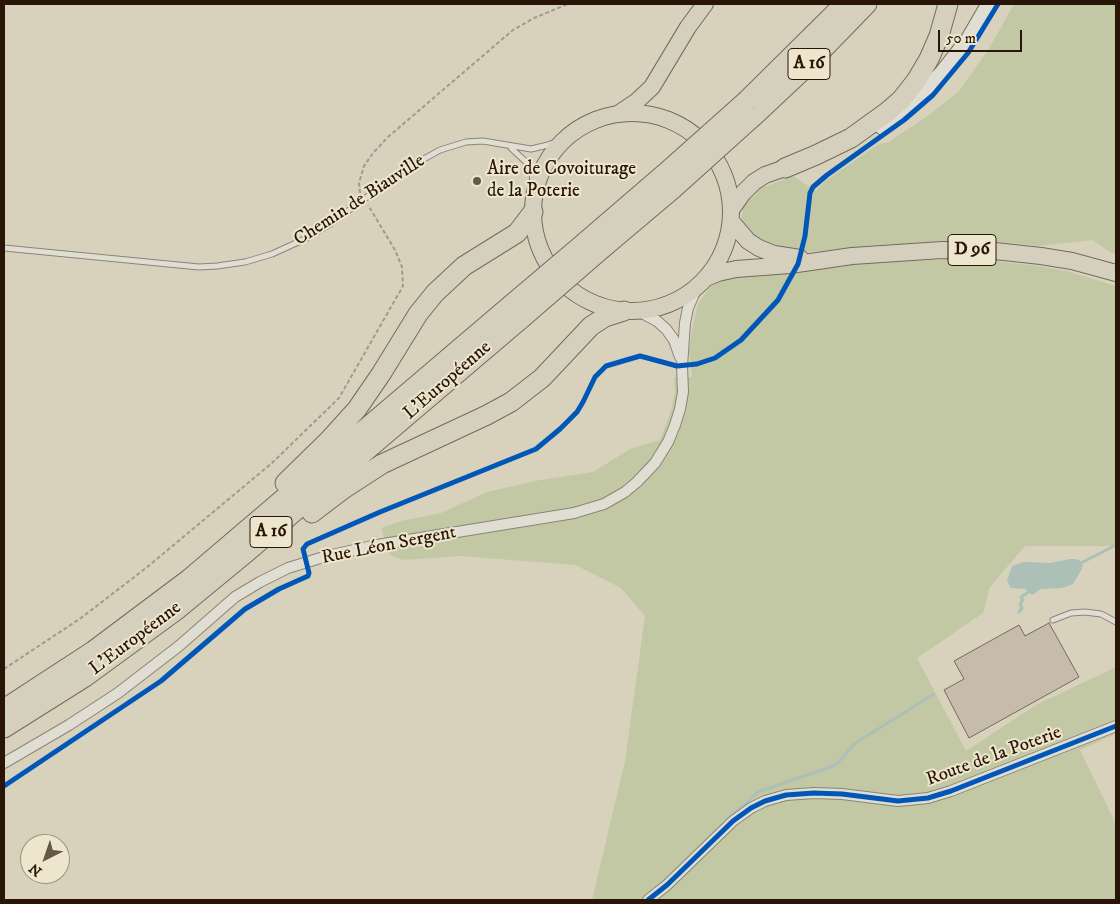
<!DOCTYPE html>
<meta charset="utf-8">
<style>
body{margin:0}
#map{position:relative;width:1120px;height:904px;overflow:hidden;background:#d8d2bc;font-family:"IM FELL DW Pica",serif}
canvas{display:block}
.frame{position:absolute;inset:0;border:5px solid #291508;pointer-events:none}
.north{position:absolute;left:20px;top:834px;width:50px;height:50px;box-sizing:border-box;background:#ede6cc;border:1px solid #9f927e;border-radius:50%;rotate:221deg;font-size:14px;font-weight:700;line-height:20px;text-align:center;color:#291508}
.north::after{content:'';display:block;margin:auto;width:18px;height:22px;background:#665747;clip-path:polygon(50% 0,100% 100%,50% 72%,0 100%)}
.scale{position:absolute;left:938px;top:30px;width:84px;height:22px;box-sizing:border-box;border:2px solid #291508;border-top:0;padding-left:6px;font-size:15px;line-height:18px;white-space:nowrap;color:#291508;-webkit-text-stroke:4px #ede6cc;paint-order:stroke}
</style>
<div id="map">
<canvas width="1120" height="904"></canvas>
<div class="frame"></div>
<div class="north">N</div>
<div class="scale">50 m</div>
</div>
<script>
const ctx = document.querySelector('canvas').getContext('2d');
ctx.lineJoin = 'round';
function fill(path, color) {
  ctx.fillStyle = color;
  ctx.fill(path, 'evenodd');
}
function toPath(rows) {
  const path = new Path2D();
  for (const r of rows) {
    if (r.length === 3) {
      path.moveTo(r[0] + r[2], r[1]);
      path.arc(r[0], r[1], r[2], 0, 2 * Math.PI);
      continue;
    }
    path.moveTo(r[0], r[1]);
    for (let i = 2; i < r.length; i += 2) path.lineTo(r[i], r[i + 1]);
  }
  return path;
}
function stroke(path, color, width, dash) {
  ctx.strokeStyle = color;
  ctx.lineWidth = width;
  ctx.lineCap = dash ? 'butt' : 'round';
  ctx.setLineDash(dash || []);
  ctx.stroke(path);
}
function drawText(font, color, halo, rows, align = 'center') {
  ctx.font = font + ' "IM FELL DW Pica",serif';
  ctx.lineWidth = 4;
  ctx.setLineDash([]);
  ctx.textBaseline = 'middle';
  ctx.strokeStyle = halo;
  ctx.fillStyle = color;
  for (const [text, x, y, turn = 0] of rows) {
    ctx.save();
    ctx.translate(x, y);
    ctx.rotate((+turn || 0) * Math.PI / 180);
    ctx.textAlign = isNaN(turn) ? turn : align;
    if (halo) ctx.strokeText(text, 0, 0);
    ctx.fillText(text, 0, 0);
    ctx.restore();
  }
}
fill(toPath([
 [1014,4,1116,4,1116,255,1108,251,1093,240,1038,246,989,241,881,245,811,252,782,249,757,240,741,224,743,208,759,189,793,176,816,191,825,181,879,144,889,142,929,115,959,91,990,47],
 [955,259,988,260,1038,266,1066,271,1116,286,1116,543,1113,546,1025,546,990,587,983,613,917,658,966,751,1036,705,1116,667,1116,734,1080,750,1116,824,1116,900,592,900,625,761,645,616,621,588,575,565,460,556,403,560,390,555,381,528,401,521,441,513,487,492,540,480,593,472,630,449,660,440,671,411,675,391,674,377,692,377,689,350,693,325,698,304,711,286,728,278,828,266,838,267,855,264,902,261]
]), '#c2c8a3');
fill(toPath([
 [1070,559,1076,559,1083,562,1082,569,1073,584,1062,588,1041,589,1032,595,1025,589,1011,588,1007,581,1012,566,1024,562,1050,563]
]), '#acc0b7');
stroke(toPath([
 [1081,563,1116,545],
 [1019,612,1022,608,1020,604,1023,600,1021,597,1030,591],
 [701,845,758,792,836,765,854,744,934,694]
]), '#acc0b7', 3);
const building = toPath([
 [1049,623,1079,677,969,738,944,690,964,679,954,661,1019,625,1025,636,1049,623]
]);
fill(building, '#c7bbaa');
stroke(building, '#726b5f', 1);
const service = toPath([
 [511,148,526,162,532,174,535,192],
 [4,248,199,267,217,266,245,262,272,254,307,238,330,224,404,170,440,150,466,142,483,141,531,149,548,145,568,137],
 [1053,620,1071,613,1085,612,1101,614,1116,622]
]);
const minor = toPath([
 [638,311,657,321,666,329,674,340,680,357],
 [4,763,69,725,118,693,179,646,235,597,260,582,288,568,327,556,377,545,574,513,604,504,625,492,637,482,655,463,668,442,675,425,680,409,683,392,682,366,685,323,688,308,697,287],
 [648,900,667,885,733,821,751,808,765,801,786,795,814,793,842,794,898,801,928,798,951,791,1116,726]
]);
const secondary = toPath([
 [882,127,914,102,942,73,968,40,989,4]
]);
const primary = toPath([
 [632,212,99],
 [618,114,636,102,652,87,688,27,705,4],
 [731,210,743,193,754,182,765,175,785,168],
 [731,221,748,241,759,248,774,254,800,258],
 [706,278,718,273,736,269,790,265,852,256,942,250,995,251,1041,256,1072,261,1116,273]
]);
const motorway = toPath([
 [747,100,844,4],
 [753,117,801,72,867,4],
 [785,168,816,155,851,138,887,112,901,100,916,81,929,59,939,36,948,4],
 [585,242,664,174],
 [596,254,673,189],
 [285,483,329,440,357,409,381,374,418,314,435,293,464,266,517,233,533,212],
 [312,513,345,488,382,464,487,415,511,402,542,378,591,326,605,317,624,311],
 [4,709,93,651,189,579,513,303],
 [4,728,85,677,178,609,246,553,521,319]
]);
stroke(service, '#8b8477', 7);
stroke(minor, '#8b8477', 12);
stroke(secondary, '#726b5f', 17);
stroke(primary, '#726b5f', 18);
stroke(motorway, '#726b5f', 21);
stroke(toPath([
 [360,193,359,183,364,166,373,153,388,137,513,30,534,18,568,4],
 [4,669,81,618,146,568,272,463,339,398,403,286,402,267,395,250,368,205]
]), '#9e9a91', 2, [4, 2.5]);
stroke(service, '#e0ded3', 5);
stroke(minor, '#e0ded3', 10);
stroke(secondary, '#e0ded3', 15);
stroke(primary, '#d5cfbe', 16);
stroke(motorway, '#d5cfbe', 19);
const motorwayBridge = toPath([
 [664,174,747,100],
 [673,189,753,117],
 [513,303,585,242],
 [521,319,596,254]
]);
stroke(motorwayBridge, '#726b5f', 21, []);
stroke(motorwayBridge, '#d5cfbe', 19);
stroke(toPath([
 [4,786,161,681,245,609,279,589,308,576,309,573,303,549,307,544,380,512,536,449,560,429,577,412,583,402,595,377,606,366,640,356,677,366,697,364,715,358,741,340,778,300,798,264,805,236,810,193,813,187,827,175,904,120,933,95,968,53,998,4],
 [648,900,667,885,733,821,751,808,765,801,786,795,814,793,842,794,898,801,928,798,951,791,1116,726]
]), '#0057b8', 5);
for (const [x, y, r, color] of [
 [477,181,5,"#665747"]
]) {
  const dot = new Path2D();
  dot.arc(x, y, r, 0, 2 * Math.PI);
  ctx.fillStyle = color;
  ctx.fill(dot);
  stroke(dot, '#ede6cc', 2);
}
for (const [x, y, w] of [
 [809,64,42],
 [972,250,48],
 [271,532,42]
]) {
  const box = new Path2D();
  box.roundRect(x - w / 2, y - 15.5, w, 31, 4);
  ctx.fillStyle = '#ede6cc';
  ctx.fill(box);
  stroke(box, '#291508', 1);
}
drawText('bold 18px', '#291508', null, [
 ["A 16",809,64],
 ["D 96",972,250],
 ["A 16",271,532]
]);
drawText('19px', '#291508', '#ede6cc', [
 ["Aire de Covoiturage",487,170],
 ["de la Poterie",487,192]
], 'left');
drawText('19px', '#291508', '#ede6cc', [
 ["Chemin de Biauville",360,201,-33],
 ["L'Européenne",448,381,-41],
 ["Rue Léon Sergent",389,546,-11],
 ["L'Européenne",136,639,-37],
 ["Route de la Poterie",994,757,-20]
]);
</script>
